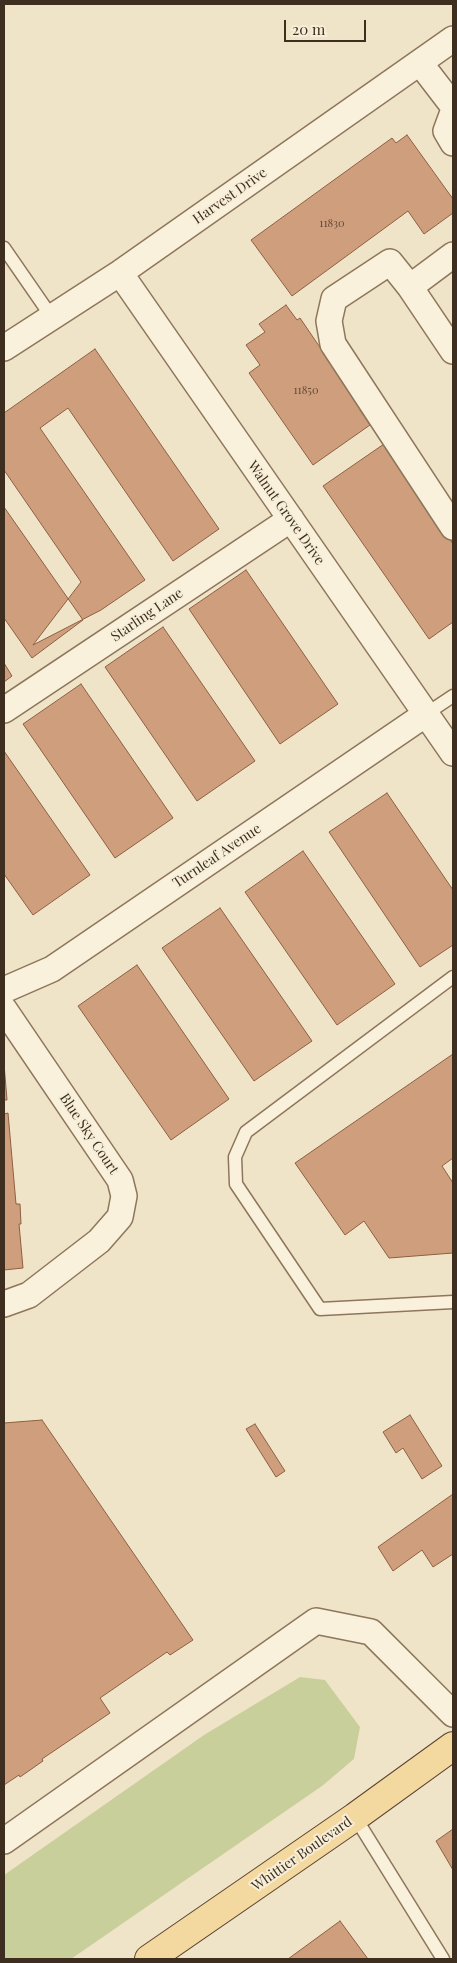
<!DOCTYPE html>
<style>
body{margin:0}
#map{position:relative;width:457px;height:1963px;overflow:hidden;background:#f0e4c8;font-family:"Playfair Display",serif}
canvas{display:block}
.frame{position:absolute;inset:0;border:5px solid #3d2e20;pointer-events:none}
.scale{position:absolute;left:284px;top:20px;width:82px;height:22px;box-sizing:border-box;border:2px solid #3d2e20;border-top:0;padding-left:6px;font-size:15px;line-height:18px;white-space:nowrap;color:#3d2e20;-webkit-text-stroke:4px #f7eed8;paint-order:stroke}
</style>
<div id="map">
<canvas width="457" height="1963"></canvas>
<div class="frame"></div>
<div class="scale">20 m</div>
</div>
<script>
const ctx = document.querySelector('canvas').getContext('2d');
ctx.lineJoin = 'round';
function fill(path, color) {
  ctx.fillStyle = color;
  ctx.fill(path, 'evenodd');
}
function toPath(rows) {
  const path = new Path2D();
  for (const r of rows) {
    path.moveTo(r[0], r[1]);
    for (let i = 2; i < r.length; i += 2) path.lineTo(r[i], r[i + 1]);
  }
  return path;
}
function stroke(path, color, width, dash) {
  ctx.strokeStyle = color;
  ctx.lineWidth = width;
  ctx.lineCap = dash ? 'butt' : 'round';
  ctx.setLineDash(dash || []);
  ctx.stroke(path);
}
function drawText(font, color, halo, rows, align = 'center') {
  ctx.font = font + ' "Playfair Display",serif';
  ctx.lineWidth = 4;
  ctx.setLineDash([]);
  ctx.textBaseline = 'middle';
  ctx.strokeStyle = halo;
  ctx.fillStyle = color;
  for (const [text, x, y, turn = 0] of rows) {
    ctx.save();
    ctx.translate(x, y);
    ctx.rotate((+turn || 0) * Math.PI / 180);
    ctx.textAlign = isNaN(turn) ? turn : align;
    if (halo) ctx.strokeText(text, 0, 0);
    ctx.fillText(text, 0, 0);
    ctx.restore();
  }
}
fill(toPath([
 [300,1677,325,1680,360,1727,354,1759,322,1786,71,1959,4,1959,4,1875,204,1735]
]), '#c9cf9b');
const building = toPath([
 [407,135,453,199,453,213,424,234,408,211,292,296,251,240,392,138,396,143,407,135],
 [286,305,297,320,300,318,362,409,360,410,370,425,313,465,249,373,260,365,246,345,265,332,259,324,286,305],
 [95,349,219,529,173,561,68,408,40,428,145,580,101,610,33,645,81,582,4,470,4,413,95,349],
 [384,444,453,544,453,622,429,639,323,486,384,444],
 [4,507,83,620,32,658,4,618,4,507],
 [246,570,338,704,280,744,189,609,246,570],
 [163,627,255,761,197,801,105,667,163,627],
 [4,663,12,676,4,682,4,663],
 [81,684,173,818,115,858,23,724,81,684],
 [4,751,90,875,33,915,4,874,4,751],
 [387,793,453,890,453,945,420,967,329,832,387,793],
 [303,851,395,984,337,1025,245,892,303,851],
 [220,908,312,1041,254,1081,162,948,220,908],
 [137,965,229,1099,171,1140,78,1006,137,965],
 [453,1054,453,1158,442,1166,453,1183,453,1253,389,1258,364,1221,345,1235,295,1163,453,1054],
 [4,1064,7,1100,4,1100,4,1064],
 [4,1106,4,1114,8,1113,16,1204,20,1204,21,1224,19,1224,23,1268,4,1270,4,1106],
 [410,1415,442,1466,422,1479,403,1448,396,1453,383,1432,410,1415],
 [42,1420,193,1640,170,1655,167,1652,100,1698,110,1713,42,1759,43,1761,20,1777,19,1775,4,1785,4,1423,42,1420],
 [255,1424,285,1471,276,1477,246,1429,255,1424],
 [453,1494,453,1554,433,1567,422,1550,393,1571,378,1547,453,1494],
 [453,1829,453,1870,436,1841,453,1829],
 [340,1921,368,1959,288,1959,340,1921]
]);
fill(building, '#cf9f7d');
stroke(building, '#8d5f41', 1);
const lane = toPath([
 [4,248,51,316],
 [426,714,453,696],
 [453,977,246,1132,235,1157,236,1184,320,1309,453,1302],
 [355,1817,443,1959]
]);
const street = toPath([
 [420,63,453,106],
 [453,112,446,131,453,143],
 [453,255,410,287,453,351],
 [120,273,453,753],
 [410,287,390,262,334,299,329,321,333,344,453,527],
 [4,348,120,273,453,39],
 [4,710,291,519],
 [4,990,52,969,426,714],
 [4,1009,120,1180,124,1196,120,1217,99,1241,29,1295,4,1304],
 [4,1841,316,1621,371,1632,453,1714]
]);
const primary = toPath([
 [149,1959,355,1817,453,1746]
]);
stroke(lane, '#8d765c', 15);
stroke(street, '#8d765c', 28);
stroke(primary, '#5b4430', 30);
stroke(lane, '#faf1dc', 12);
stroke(street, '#faf1dc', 25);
stroke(primary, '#f3d9a0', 28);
drawText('11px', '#624a37', null, [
 ["11830",332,224],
 ["11850",306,391]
]);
drawText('14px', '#3d2e20', '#f7eed8', [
 ["Harvest Drive",230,196,-35],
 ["Walnut Grove Drive",286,513,55],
 ["Starling Lane",147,615,-34],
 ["Turnleaf Avenue",217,856,-34],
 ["Blue Sky Court",89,1134,56],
 ["Whittier Boulevard",302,1854,-35]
]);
</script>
